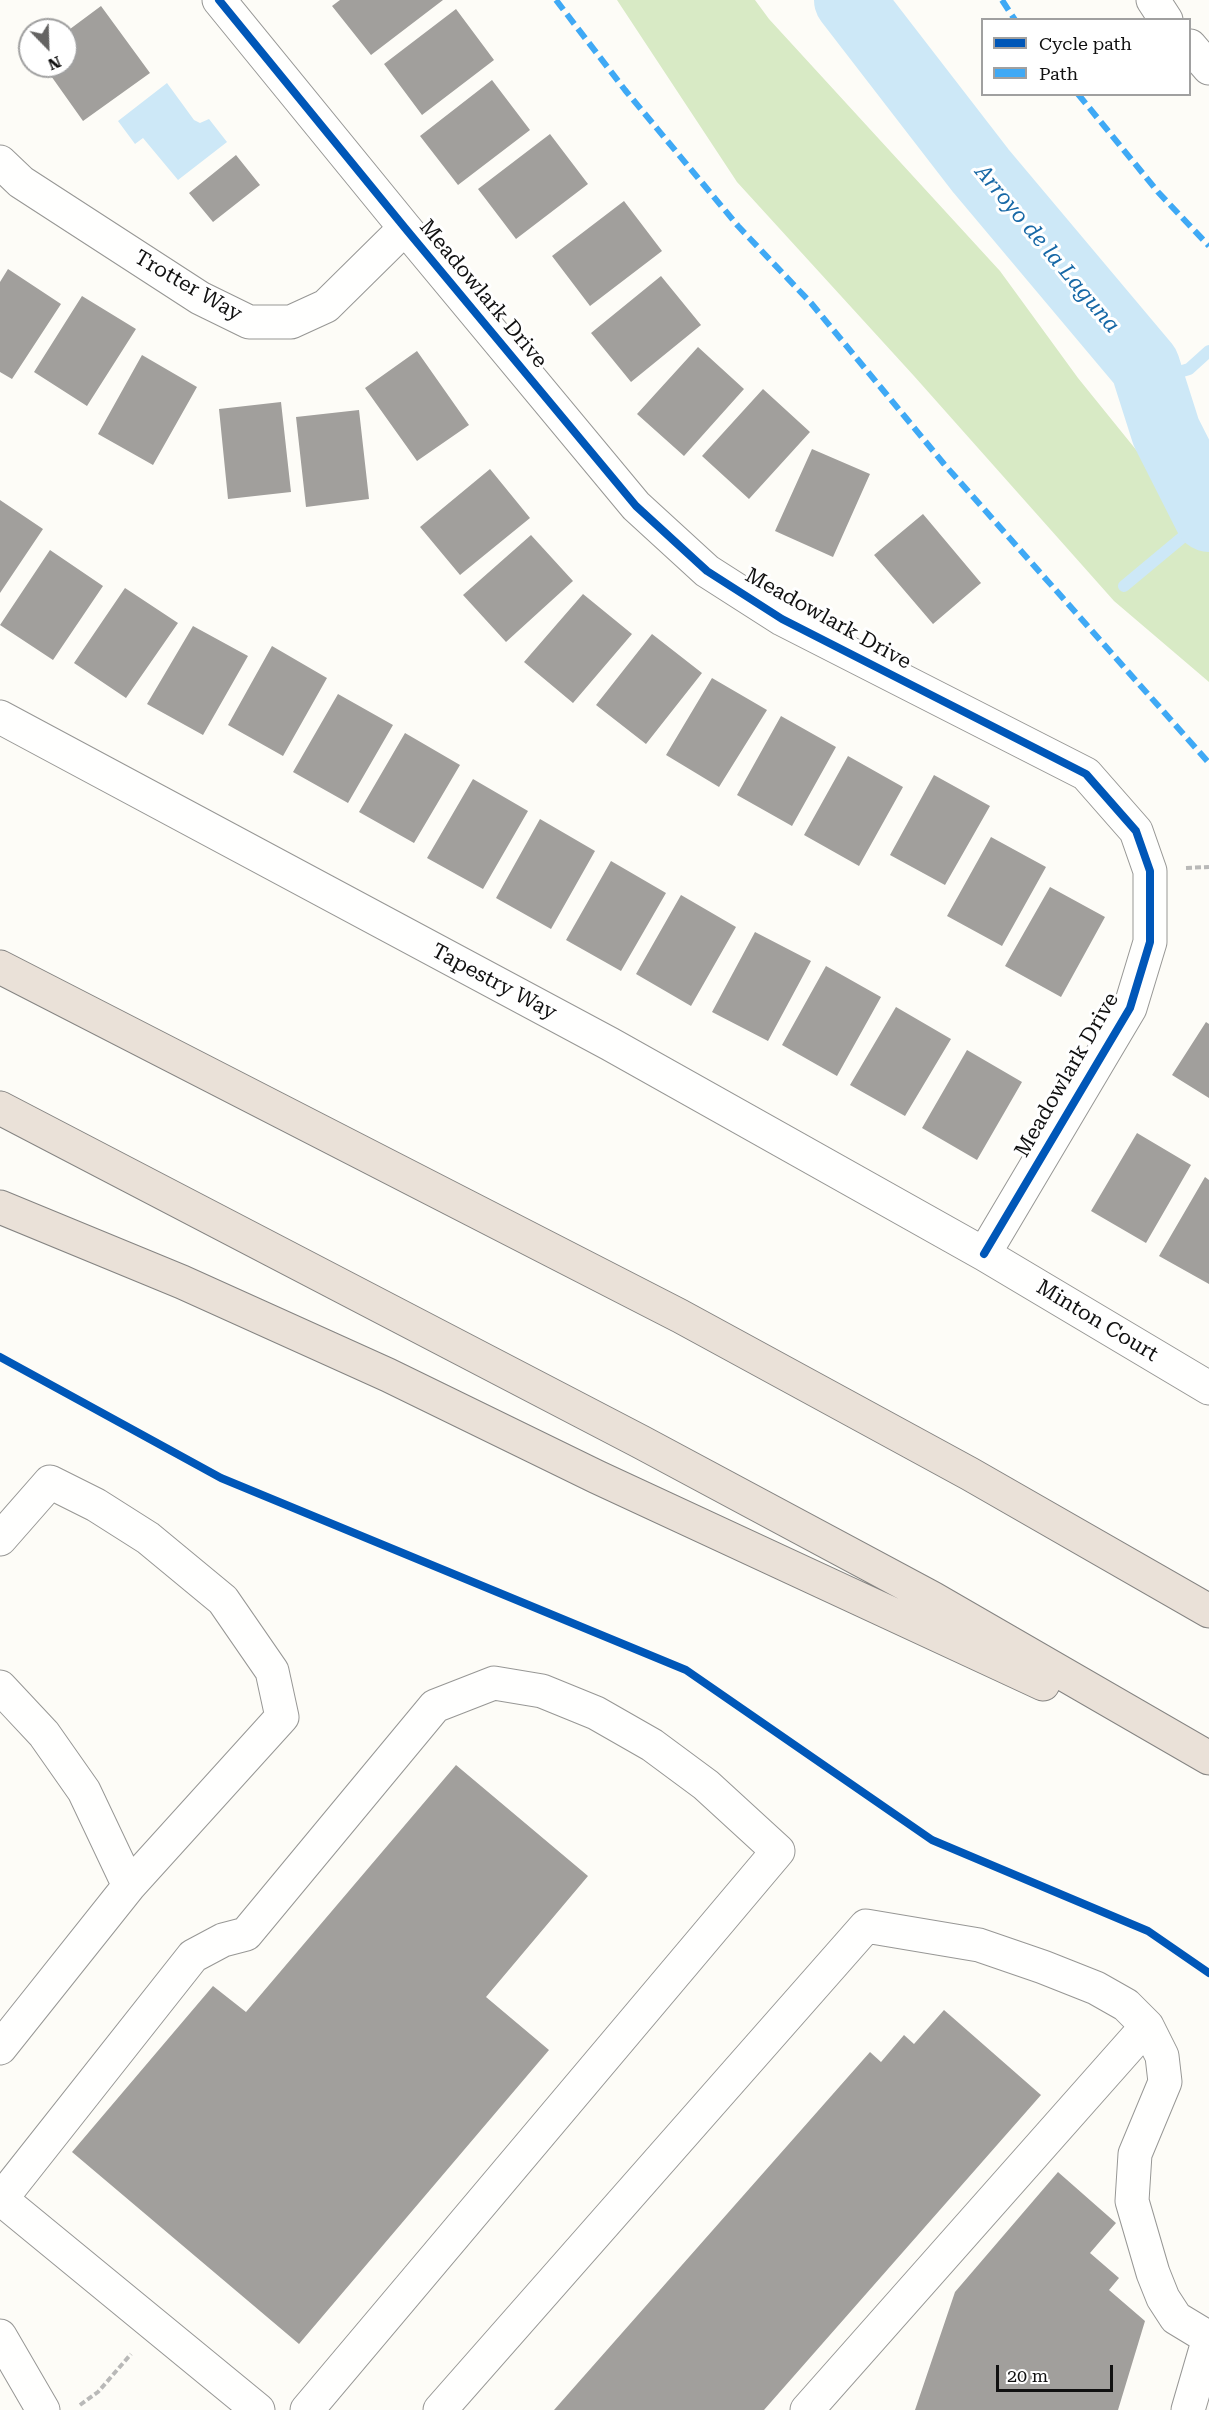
<!DOCTYPE html>
<style>
body{margin:0}
#map{position:relative;width:1209px;height:2410px;overflow:hidden;background:#fdfcf7;font-family:"Roboto Serif",serif}
canvas{display:block}
.legend{position:absolute;left:981px;top:18px;width:210px;height:78px;box-sizing:border-box;background:#fff;border:2px solid #a0a0a0;margin:0;padding:8px 10px;list-style:none;font-size:18px;color:#111}
.legend li{display:flex;align-items:center;gap:12px;height:30px}
.legend b{width:30px;border:2px solid #a0a0a0}
.north{position:absolute;left:18px;top:18px;width:60px;height:60px;box-sizing:border-box;background:#fff;border:2px solid #a0a0a0;border-radius:50%;rotate:157deg;font-size:16px;font-weight:700;line-height:24px;text-align:center;color:#111}
.north::after{content:'';display:block;margin:auto;width:21px;height:27px;background:#646362;clip-path:polygon(50% 0,100% 100%,50% 72%,0 100%)}
.scale{position:absolute;left:996px;top:2365px;width:117px;height:27px;box-sizing:border-box;border:3px solid #111;border-top:0;padding-left:8px;font-size:18px;line-height:21px;white-space:nowrap;color:#111;-webkit-text-stroke:4px #fff;paint-order:stroke}
</style>
<div id="map">
<canvas width="1209" height="2410"></canvas>
<ul class="legend">
<li><b style="height:8px;background:#0057b8"></b>Cycle path</li>
<li><b style="height:8px;background:#3fa9f5"></b>Path</li>
</ul>
<div class="north">N</div>
<div class="scale">20 m</div>
</div>
<script>
const ctx = document.querySelector('canvas').getContext('2d');
ctx.lineJoin = 'round';
function fill(path, color) {
  ctx.fillStyle = color;
  ctx.fill(path, 'evenodd');
}
function toPath(rows) {
  const path = new Path2D();
  for (const r of rows) {
    path.moveTo(r[0], r[1]);
    for (let i = 2; i < r.length; i += 2) path.lineTo(r[i], r[i + 1]);
  }
  return path;
}
function stroke(path, color, width, dash) {
  ctx.strokeStyle = color;
  ctx.lineWidth = width;
  ctx.lineCap = dash ? 'butt' : 'round';
  ctx.setLineDash(dash || []);
  ctx.stroke(path);
}
function drawText(font, color, halo, rows, align = 'center') {
  ctx.font = font + ' "Roboto Serif",serif';
  ctx.lineWidth = 6;
  ctx.setLineDash([]);
  ctx.textBaseline = 'middle';
  ctx.strokeStyle = halo;
  ctx.fillStyle = color;
  for (const [text, x, y, turn = 0] of rows) {
    ctx.save();
    ctx.translate(x, y);
    ctx.rotate((+turn || 0) * Math.PI / 180);
    ctx.textAlign = isNaN(turn) ? turn : align;
    if (halo) ctx.strokeText(text, 0, 0);
    ctx.fillText(text, 0, 0);
    ctx.restore();
  }
}
fill(toPath([
 [617,0,755,0,769,19,1000,271,1078,378,1209,540,1209,682,1114,601,914,376,737,182]
]), '#d8eac5');
fill(toPath([
 [167,83,194,120,200,123,209,119,227,142,178,180,143,138,135,144,118,121]
]), '#cde8f7');
stroke(toPath([
 [1150,381,1189,369,1209,351],
 [1124,586,1208,516]
]), '#cde8f7', 12);
stroke(toPath([
 [849,0,981,171,1145,366,1166,432,1209,517]
]), '#cde8f7', 70);
fill(toPath([
 [340,0,443,0,371,55,332,6],
 [101,6,150,73,83,121,44,66,66,66,66,32],
 [456,9,494,60,422,115,384,64],
 [492,80,530,130,458,185,420,136],
 [550,134,588,184,516,239,478,189],
 [236,155,260,185,213,222,189,193],
 [624,201,662,251,590,306,552,256],
 [8,269,61,304,12,379,0,372,0,282],
 [661,276,701,325,631,382,591,333],
 [82,296,136,329,87,406,34,372],
 [698,347,744,389,684,456,637,414],
 [417,351,469,425,417,461,365,388],
 [142,355,197,387,153,465,98,434],
 [763,389,810,432,749,499,702,456],
 [281,402,291,492,228,499,219,409],
 [359,410,369,499,306,507,296,417],
 [812,449,870,474,833,557,775,531],
 [490,469,530,518,460,575,420,527],
 [0,500,43,529,0,593],
 [923,514,981,583,933,624,874,555],
 [531,535,573,581,506,642,463,595],
 [50,550,103,586,53,660,0,625],
 [125,588,178,623,126,698,74,663],
 [583,594,632,634,573,703,524,662],
 [193,626,248,656,203,735,147,704],
 [652,634,702,673,646,744,596,705],
 [272,646,327,678,283,756,228,725],
 [712,678,767,710,719,787,666,755],
 [338,694,393,725,348,803,293,772],
 [781,716,836,747,792,826,737,795],
 [405,733,460,765,414,843,359,812],
 [848,756,903,787,859,866,804,835],
 [934,775,990,806,945,885,890,855],
 [473,779,528,811,483,889,427,858],
 [540,819,595,851,551,929,496,898],
 [991,837,1046,867,1002,946,947,916],
 [611,861,666,893,621,971,566,940],
 [1050,887,1105,917,1061,997,1005,966],
 [681,895,736,927,691,1006,636,974],
 [755,932,811,961,768,1041,712,1012],
 [826,966,881,997,837,1076,782,1045],
 [896,1007,951,1039,905,1116,850,1085],
 [1206,1022,1209,1024,1209,1098,1172,1075],
 [967,1050,1022,1082,977,1160,922,1128],
 [1137,1133,1191,1165,1146,1243,1091,1211],
 [1205,1177,1209,1180,1209,1284,1159,1256],
 [456,1765,588,1876,486,1997,549,2050,299,2344,72,2152,213,1986,246,2012],
 [944,2010,1041,2095,764,2410,554,2410,870,2052,881,2062,904,2035,914,2044],
 [1058,2172,1116,2223,1090,2253,1119,2278,1109,2290,1145,2321,1118,2410,915,2410,955,2292]
]), '#a19f9c');
const minor = toPath([
 [219,0,405,228,636,506,707,571,782,619,1086,774,1136,831,1150,871,1150,942,1130,1008,984,1254],
 [1153,0,1166,20],
 [1190,46,1209,68],
 [0,162,21,182,200,298,249,322,291,322,326,306,405,228],
 [0,717,610,1044,984,1254,1209,1388],
 [0,1539,50,1482,96,1505,148,1538,223,1600,272,1671,282,1717,129,1886,0,2048],
 [0,1687,44,1734,84,1791,129,1886],
 [0,2336,43,2410],
 [258,2410,1,2199,193,1956,223,1940,246,1934,435,1706,494,1683,542,1691,596,1713,652,1745,706,1785,778,1851,307,2410],
 [440,2410,866,1926,979,1945,1043,1967,1096,1988,1126,2005,1147,2026,1162,2056,1165,2082,1135,2154,1132,2201,1153,2273,1163,2298,1176,2318,1209,2338],
 [807,2410,1147,2026],
 [1188,2410,1209,2338]
]);
const highway = toPath([
 [0,967,680,1316,970,1474,1209,1611],
 [0,1108,641,1442,932,1598,1209,1758],
 [0,1207,182,1282,388,1375,597,1477,1043,1684]
]);
stroke(minor, '#979795', 35);
stroke(highway, '#858482', 35);
stroke(toPath([
 [1186,868,1209,867],
 [80,2405,98,2392,131,2354]
]), '#b9b9b8', 4, [6, 3]);
stroke(minor, '#fffffe', 33);
stroke(highway, '#eae1d8', 33);
stroke(toPath([
 [556,0,625,90,738,226,811,303,944,464,1209,763],
 [1002,0,1015,20],
 [1078,94,1158,192,1209,246]
]), '#3fa9f5', 6, [12, 6]);
stroke(toPath([
 [219,0,405,228,636,506,707,571,782,619,1086,774,1136,831,1150,871,1150,942,1130,1008,984,1254],
 [0,1357,221,1478,686,1670,932,1840,1148,1931,1209,1973]
]), '#0057b8', 8);
drawText('21px', '#111', '#fff', [
 ["Trotter Way",188,286,30],
 ["Meadowlark Drive",483,294,50],
 ["Meadowlark Drive",828,619,29],
 ["Tapestry Way",494,982,28],
 ["Meadowlark Drive",1067,1075,-60],
 ["Minton Court",1097,1321,31]
]);
drawText('italic 22px', '#1768a6', '#fff', [
 ["Arroyo de la Laguna",1047,249,50]
]);
</script>
